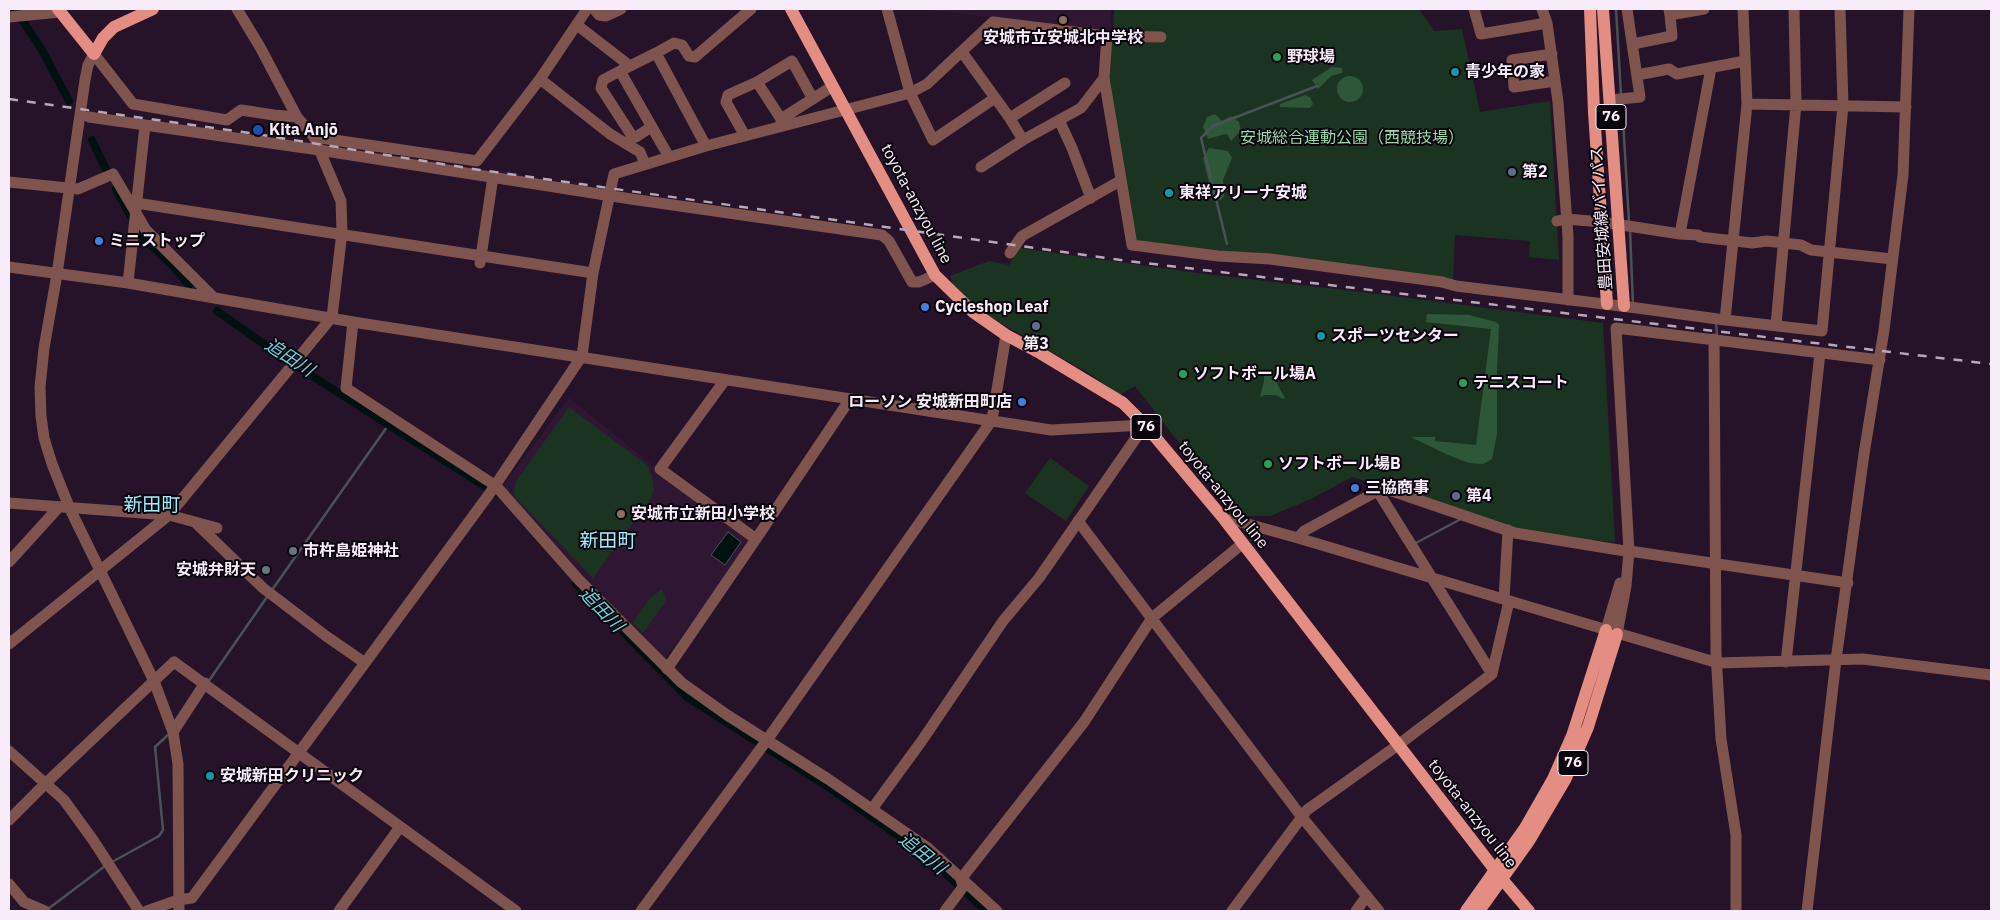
<!DOCTYPE html>
<meta charset="utf-8">
<style>
body{margin:0}
#map{position:relative;width:2000px;height:920px;overflow:hidden;background:#261329;font-family:"IBM Plex Sans",sans-serif}
canvas{display:block}
.frame{position:absolute;inset:0;border:10px solid #f8ebfa;pointer-events:none}
</style>
<div id="map">
<canvas width="2000" height="920"></canvas>
<div class="frame"></div>
</div>
<script>
const ctx = document.querySelector('canvas').getContext('2d');
ctx.lineJoin = 'round';
function fill(path, color) {
  ctx.fillStyle = color;
  ctx.fill(path, 'evenodd');
}
function toPath(rows) {
  const path = new Path2D();
  for (const r of rows) {
    if (r.length === 3) {
      path.moveTo(r[0] + r[2], r[1]);
      path.arc(r[0], r[1], r[2], 0, 2 * Math.PI);
      continue;
    }
    path.moveTo(r[0], r[1]);
    for (let i = 2; i < r.length; i += 2) path.lineTo(r[i], r[i + 1]);
  }
  return path;
}
function stroke(path, color, width, dash) {
  ctx.strokeStyle = color;
  ctx.lineWidth = width;
  ctx.lineCap = dash ? 'butt' : 'round';
  ctx.setLineDash(dash || []);
  ctx.stroke(path);
}
function drawText(font, color, halo, rows, align = 'center') {
  ctx.font = font + ' "IBM Plex Sans","Noto Sans JP",sans-serif';
  ctx.lineWidth = 4;
  ctx.setLineDash([]);
  ctx.textBaseline = 'middle';
  ctx.strokeStyle = halo;
  ctx.fillStyle = color;
  for (const [text, x, y, turn = 0] of rows) {
    ctx.save();
    ctx.translate(x, y);
    ctx.rotate((+turn || 0) * Math.PI / 180);
    ctx.textAlign = isNaN(turn) ? turn : align;
    if (halo) ctx.strokeText(text, 0, 0);
    ctx.fillText(text, 0, 0);
    ctx.restore();
  }
}
fill(toPath([
 [921,9,1111,9,1110,31],
 [569,398,656,468,752,540,665,659,616,610,502,487]
]), '#2f1733');
fill(toPath([
 [1114,9,1419,9,1434,31,1462,29,1480,112,1550,101,1559,260,1529,257,1530,241,1455,235,1453,282,1133,243,1108,79,1110,43,1113,40],
 [1019,248,1197,273,1378,294,1603,323,1615,542,1537,536,1352,477,1311,499,1270,516,1241,516,1230,505,1190,457,1135,386,1119,395,1090,374,990,317,975,306,953,285,950,276,989,261,1009,265],
 [569,407,648,466,652,476,654,491,649,501,593,578,514,496,515,483],
 [1050,458,1089,486,1066,521,1025,493],
 [662,589,666,599,664,604,643,633,633,623,650,598]
]), '#1b3422');
fill(toPath([
 [1332,67,1342,68,1342,73,1331,76,1318,89,1312,80],
 [1350,89,13],
 [1305,95,1310,97,1313,104,1310,108,1280,107,1280,104],
 [1215,114,1222,121,1231,116,1239,122,1241,130,1231,141,1228,135,1225,134,1208,139,1203,127,1207,117],
 [1209,148,1228,151,1232,158,1223,180,1224,196,1221,200,1213,198,1203,158],
 [1427,314,1469,315,1496,322,1499,325,1497,371,1497,434,1492,459,1483,464,1469,463,1448,455,1411,437,1435,437,1435,441,1476,445,1491,329,1426,322],
 [1264,370,1268,371,1275,380,1285,398,1283,399,1276,395,1264,395,1260,397,1264,381]
]), '#2e573a');
const water = toPath([
 [728,532,741,542,725,565,711,555,728,532]
]);
fill(water, '#001112');
stroke(water, '#4a5258', 1);
stroke(toPath([
 [1616,9,1621,95],
 [1622,103,1629,222],
 [1630,230,1633,305],
 [1227,244,1201,138,1213,126,1317,86],
 [1716,322,1717,336],
 [1414,544,1461,519],
 [272,590,389,424],
 [208,682,267,597],
 [112,862,159,836,163,830,155,747,170,733],
 [48,909,105,866]
]), '#4a5258', 2.5);
stroke(toPath([
 [15,9,42,50,69,101],
 [92,140,110,178],
 [116,189,142,237,172,265,189,285],
 [217,311,281,356,495,493],
 [576,584,688,698,831,789,926,855,986,911]
]), '#001112', 8);
stroke(toPath([
 [594,9,599,15,606,16,621,9],
 [887,9,910,93,933,140,995,98],
 [1474,9,1481,34,1547,23],
 [1542,9,1547,23,1558,102,1568,236,1568,300],
 [1669,9,1670,15,1704,9],
 [9,17,60,12],
 [577,25,630,66],
 [1107,36,1104,78,1132,245,1218,256,1270,259,1442,282,1456,286,1637,308,1725,320,1822,331,1843,105,1840,9],
 [1633,44,1672,36,1670,15],
 [962,52,1009,117,1023,140,1081,108,1104,78],
 [656,53,674,43,682,45,689,56,695,57,751,9],
 [1552,54,1512,60,1514,87,1555,81],
 [620,71,603,80,601,88,632,136,636,137,651,127],
 [1637,75,1669,69,1677,74,1745,61],
 [540,79,610,134,640,152,645,164],
 [1610,100,1640,97,1627,9],
 [1747,104,1906,107],
 [89,117,145,125,128,283],
 [1010,118,1065,83],
 [781,119,757,82,792,61,813,99],
 [1059,120,1072,148,1091,198],
 [145,125,319,150,631,199,882,235,889,241,912,282,919,282,935,275],
 [781,125,781,119,833,86],
 [745,136,726,102,728,95,757,82],
 [314,137,477,161,540,79,587,9],
 [669,157,620,71,656,53,706,146],
 [981,167,1023,140],
 [9,182,78,189,113,174,146,230,214,298],
 [136,203,593,273],
 [1557,221,1566,219,1602,222,1680,234,1698,235,1700,237,1752,243,1767,241,1801,245,1811,250,1892,259],
 [1680,234,1711,68],
 [1010,253,1022,236,1120,181],
 [480,263,493,177],
 [9,267,128,283,353,322,1051,430,1145,425],
 [1725,320,1747,104,1743,9],
 [353,322,346,388,496,486,579,580,682,683,727,715,828,779,928,848,997,911],
 [1776,325,1796,104,1794,9],
 [1714,339,1716,653,1721,739,1736,835,1736,911],
 [1377,490,1492,674],
 [9,503,169,515,217,528],
 [1224,519,1237,521,1298,538,1718,663,1863,659,1991,675],
 [1078,521,1301,816,1379,911],
 [195,522,263,588,326,636,365,663],
 [1298,538,1304,531,1383,488,1515,533,1625,551],
 [756,539,850,399],
 [1629,551,1848,583],
 [9,562,58,508],
 [1504,599,1508,530],
 [1606,630,1620,583],
 [1617,634,1626,586,1629,551,1616,328,1880,360],
 [9,644,169,515,332,317,342,232,341,201,314,137,297,117,260,47,237,9],
 [1786,662,1820,353],
 [667,669,756,539,660,469,725,380],
 [173,732,205,683],
 [9,751,64,800,93,840,139,911],
 [872,809,921,742,1003,621,1039,578,1145,425],
 [9,820,45,784,174,662,516,911],
 [961,879,1084,722,1152,618,1242,544],
 [9,884,24,902,45,911],
 [147,911,178,900,192,898,490,493,582,356,593,273,614,174,706,146,910,93,927,84,993,22,1107,36,1161,37],
 [179,911,178,764,173,732,154,681,70,509,52,464,44,438,41,416,40,387,44,348,57,274,85,80,88,65,94,54,133,104,227,120,241,110,274,115,297,117],
 [339,911,400,827],
 [641,911,767,740,992,420,1006,335],
 [945,911,963,887,961,879],
 [1232,911,1307,810,1398,745,1492,674,1509,601],
 [1356,911,1367,896],
 [1807,911,1836,660,1864,454,1884,330,1903,175,1909,9]
]), '#7f544f', 11);
stroke(toPath([
 [58,9,94,54,103,38,114,27,153,9],
 [791,9,935,275,973,312,1006,335,1040,353,1123,403,1145,425,1224,519,1502,879,1529,911],
 [1590,9,1594,112,1607,304],
 [1603,9,1624,306],
 [1466,911,1525,828,1553,779,1572,736,1606,630],
 [1479,911,1529,841,1565,780,1588,727,1617,634]
]), '#e48d83', 12);
stroke(toPath([
 [9,99,256,134,480,170,1128,261,1991,364]
]), '#b7a8b9', 2.5, [9, 9]);
for (const [x, y, r, color] of [
 [1063,20,5,"#8d6e63"],
 [1277,57,5,"#2e9e5b"],
 [1455,72,5,"#0f9aa8"],
 [258,130,6,"#1a4fb4"],
 [1512,172,5,"#5c6f8a"],
 [1169,193,5,"#0f9aa8"],
 [99,241,5,"#3f7fe0"],
 [925,307,5,"#3f7fe0"],
 [1036,326,5,"#5c6f8a"],
 [1321,336,5,"#0f9aa8"],
 [1183,374,5,"#2e9e5b"],
 [1463,383,5,"#2e9e5b"],
 [1022,402,5,"#3f7fe0"],
 [1268,464,5,"#2e9e5b"],
 [1355,488,5,"#3f7fe0"],
 [1456,496,5,"#5c6f8a"],
 [621,514,5,"#8d6e63"],
 [293,551,5,"#6b7280"],
 [266,570,5,"#6b7280"],
 [210,776,5,"#0f9aa8"]
]) {
  const dot = new Path2D();
  dot.arc(x, y, r, 0, 2 * Math.PI);
  ctx.fillStyle = color;
  ctx.fill(dot);
  stroke(dot, '#0a040c', 2);
}
for (const [x, y, w] of [
 [1611,117,30],
 [1146,427,30],
 [1573,763,30]
]) {
  const box = new Path2D();
  box.roundRect(x - w / 2, y - 12.5, w, 25, 4);
  ctx.fillStyle = '#0a040c';
  ctx.fill(box);
  stroke(box, '#f8ebfa', 1);
}
drawText('bold 15px', '#f8ebfa', null, [
 ["76",1611,117],
 ["76",1146,427],
 ["76",1573,763]
]);
drawText('bold 16px', '#f8ebfa', '#0a040c', [
 ["安城市立安城北中学校",1063,38,"center"],
 ["野球場",1287,57],
 ["青少年の家",1465,72],
 ["Kita Anjō",269,130],
 ["第2",1522,172],
 ["東祥アリーナ安城",1179,193],
 ["ミニストップ",109,241],
 ["Cycleshop Leaf",935,307],
 ["スポーツセンター",1331,336],
 ["第3",1036,344,"center"],
 ["ソフトボール場A",1193,374],
 ["テニスコート",1473,383],
 ["ローソン 安城新田町店",1012,402,"right"],
 ["ソフトボール場B",1278,464],
 ["三協商事",1365,488],
 ["第4",1466,496],
 ["安城市立新田小学校",631,514],
 ["市杵島姫神社",303,551],
 ["安城弁財天",256,570,"right"],
 ["安城新田クリニック",220,776]
], 'left');
drawText('16px', '#97daa9', '#0a040c', [
 ["安城総合運動公園（西競技場）",1352,138]
]);
drawText('16px', '#f8ebfa', '#0a040c', [
 ["toyota-anzyou line",916,204,62],
 ["豊田安城線バイパス",1602,218,-94],
 ["toyota-anzyou line",1223,495,51],
 ["toyota-anzyou line",1472,814,52]
]);
drawText('italic 18px', '#69d2da', '#0a040c', [
 ["追田川",289,358,33],
 ["追田川",601,610,46],
 ["追田川",922,854,39]
]);
drawText('19px', '#9eedfc', '#0a040c', [
 ["新田町",152,506],
 ["新田町",608,542]
]);
</script>
